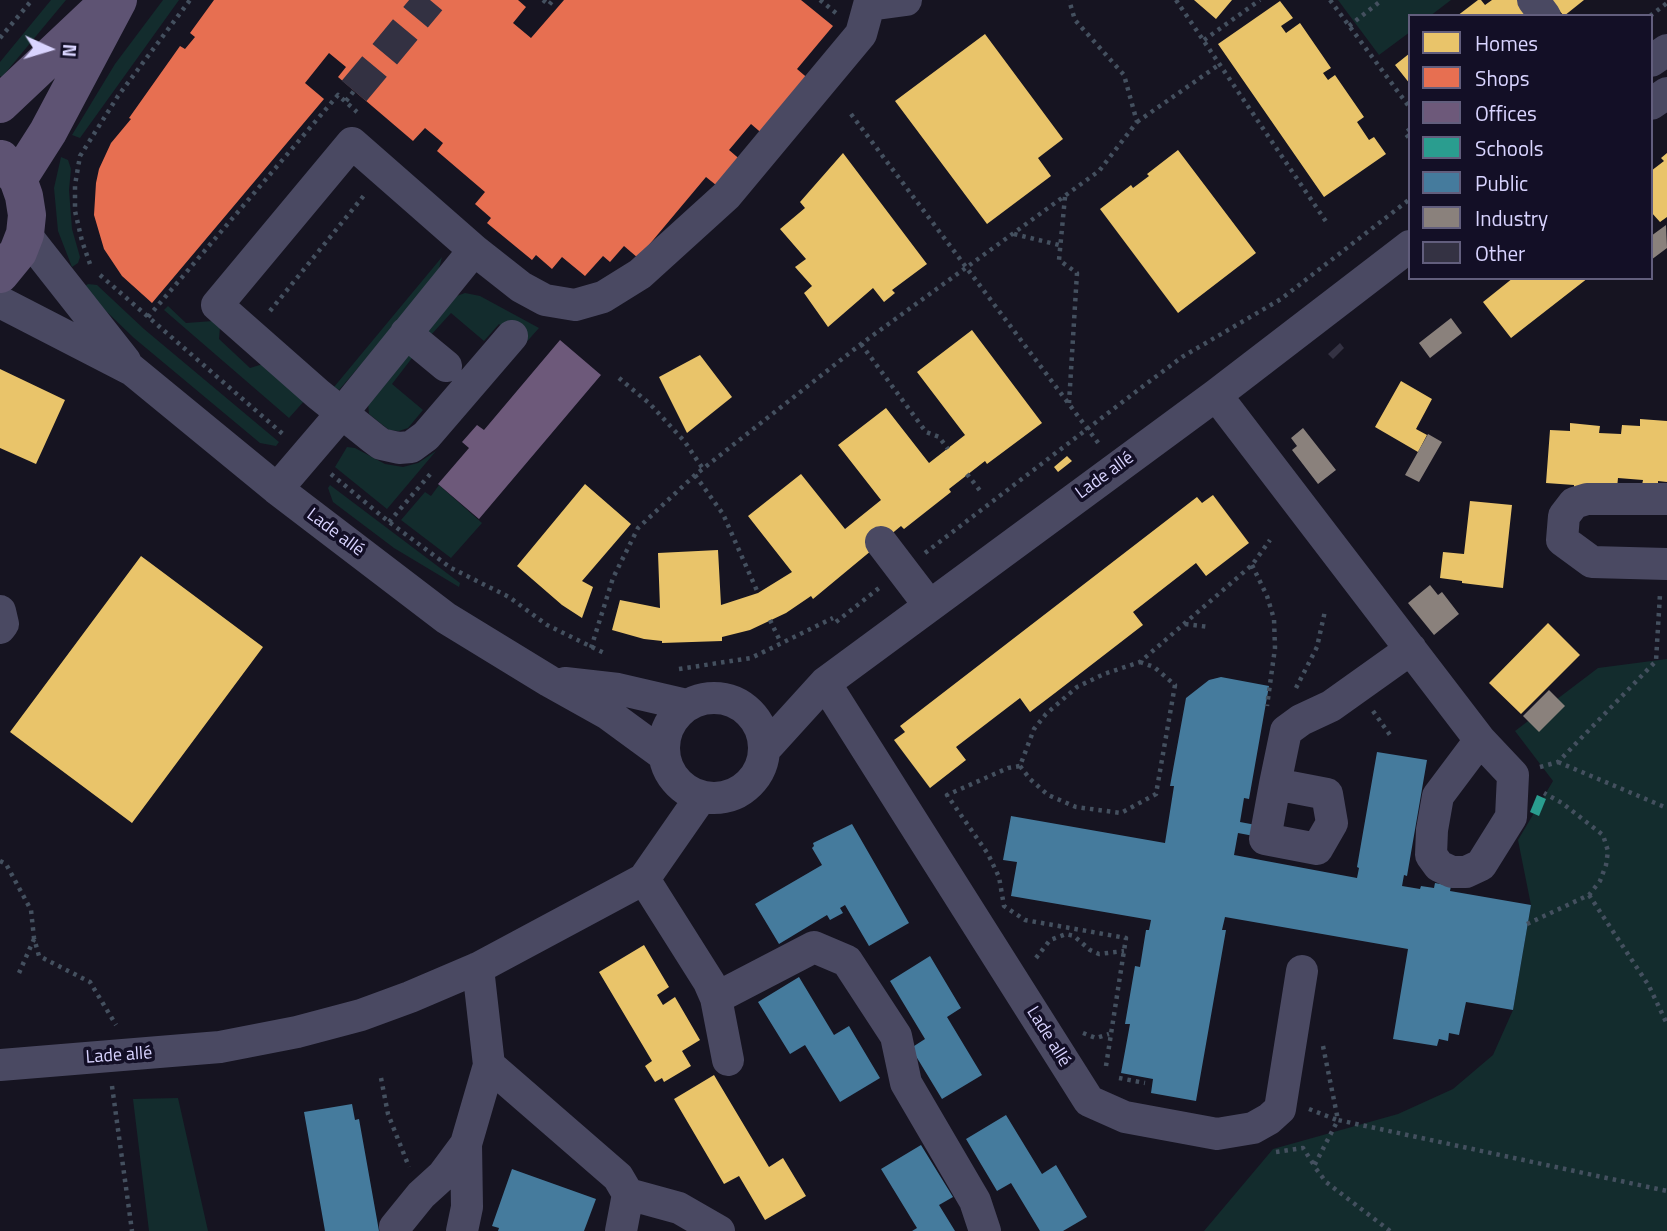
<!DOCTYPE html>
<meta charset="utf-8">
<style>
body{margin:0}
#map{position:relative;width:1667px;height:1231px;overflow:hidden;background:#161421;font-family:"Titillium Web",sans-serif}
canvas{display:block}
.legend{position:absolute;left:1408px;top:14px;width:245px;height:266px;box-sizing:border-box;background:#130f26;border:2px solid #625e7d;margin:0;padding:9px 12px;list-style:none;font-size:21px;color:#d9d4ff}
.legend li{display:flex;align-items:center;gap:14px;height:35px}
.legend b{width:35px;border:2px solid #625e7d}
.north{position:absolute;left:14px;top:14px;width:70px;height:70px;-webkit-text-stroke:5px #130f26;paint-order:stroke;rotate:94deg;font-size:19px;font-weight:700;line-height:28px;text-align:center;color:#d9d4ff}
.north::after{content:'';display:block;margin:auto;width:24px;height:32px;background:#d9d4ff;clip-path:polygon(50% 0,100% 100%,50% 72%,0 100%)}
</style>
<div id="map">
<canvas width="1667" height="1231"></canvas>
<ul class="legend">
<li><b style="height:19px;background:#e9c46a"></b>Homes</li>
<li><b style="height:19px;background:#e76f51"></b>Shops</li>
<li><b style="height:19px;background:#6d597a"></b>Offices</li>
<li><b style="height:19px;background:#2a9d8f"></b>Schools</li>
<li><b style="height:19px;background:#457b9d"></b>Public</li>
<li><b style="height:19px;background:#8a817c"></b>Industry</li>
<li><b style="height:19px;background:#343243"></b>Other</li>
</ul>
<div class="north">N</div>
</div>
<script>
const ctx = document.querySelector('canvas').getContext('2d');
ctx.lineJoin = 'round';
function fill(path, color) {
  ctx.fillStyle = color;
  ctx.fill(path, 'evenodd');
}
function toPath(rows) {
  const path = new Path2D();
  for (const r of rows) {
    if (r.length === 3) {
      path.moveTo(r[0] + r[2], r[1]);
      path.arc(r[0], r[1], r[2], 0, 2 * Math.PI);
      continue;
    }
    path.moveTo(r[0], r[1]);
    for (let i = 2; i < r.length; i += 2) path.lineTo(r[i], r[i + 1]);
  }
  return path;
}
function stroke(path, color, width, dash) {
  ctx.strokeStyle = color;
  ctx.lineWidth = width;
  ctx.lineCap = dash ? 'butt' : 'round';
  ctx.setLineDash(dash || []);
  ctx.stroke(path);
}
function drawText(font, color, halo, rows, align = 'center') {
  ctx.font = font + ' "Titillium Web",sans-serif';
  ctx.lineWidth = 7;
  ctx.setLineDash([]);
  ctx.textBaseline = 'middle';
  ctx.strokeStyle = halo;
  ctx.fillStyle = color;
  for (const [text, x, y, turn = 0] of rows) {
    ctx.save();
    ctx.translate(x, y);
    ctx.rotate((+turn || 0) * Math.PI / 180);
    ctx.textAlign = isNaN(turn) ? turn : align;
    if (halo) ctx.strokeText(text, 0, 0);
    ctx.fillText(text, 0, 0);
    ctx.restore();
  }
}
fill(toPath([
 [51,0,66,0,2,77,0,76,0,62],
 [163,0,179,0,80,138,72,135,115,64],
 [1338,0,1451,0,1430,16,1410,16,1410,32,1379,55],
 [61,157,68,160,71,169,69,190,72,229,80,257,78,263,72,267,58,231,54,188],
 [442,257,437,276,339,390,334,387],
 [88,284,97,285,144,329,279,442,276,446,260,443,134,338,82,288],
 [465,293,480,296,539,328,523,346,499,324,484,341,451,313,430,336,424,330,454,297],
 [168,306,186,323,213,321,220,327,219,339,250,368,263,364,305,400,289,418,164,310],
 [406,352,412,358,392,384,423,410,408,428,399,431,389,430,369,414,368,403],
 [347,447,355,448,385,464,403,467,418,463,436,451,387,509,335,467],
 [330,485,460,583,459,587,394,548,333,502,328,488],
 [439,485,482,523,451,558,401,520,425,492,431,496],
 [1667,659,1667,1231,1204,1231,1273,1149,1398,1114,1453,1089,1493,1055,1513,1010,1531,905,1518,840,1553,781,1515,731,1598,668],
 [178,1098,208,1231,149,1231,133,1099]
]), '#132c2d');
fill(toPath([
 [1194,0,1232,0,1216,19],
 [1478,0,1481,0,1485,5,1492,0,1521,0,1533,16,1457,16],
 [1550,0,1584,0,1564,16],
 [1280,1,1293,18,1281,26,1286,33,1300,23,1331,68,1323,73,1328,80,1335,75,1364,117,1357,122,1369,140,1374,137,1386,154,1324,197,1218,44],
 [985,34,1063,139,1038,158,1051,176,987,224,895,101],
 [1410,53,1410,84,1395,65],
 [1178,150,1256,253,1178,313,1100,209,1131,185,1133,188,1149,176,1147,174],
 [843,153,927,264,892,290,895,293,884,302,873,288,828,327,804,293,812,286,795,267,806,259,780,229,805,208,800,202],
 [1667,153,1667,217,1660,222,1651,212,1651,171,1664,161,1661,158],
 [1513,278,1588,278,1511,338,1483,302],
 [972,330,1042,423,987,464,985,461,949,489,951,492,904,529,901,526,813,599,811,596,786,613,750,630,722,637,722,641,662,643,662,641,644,639,612,630,620,600,660,608,658,553,718,550,721,605,758,593,792,572,748,516,801,474,845,529,881,500,838,445,886,408,929,463,965,435,917,372],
 [700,355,732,397,687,433,659,377],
 [0,369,65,400,36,464,0,448],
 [1401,381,1432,399,1416,429,1427,435,1418,452,1375,427],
 [1640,419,1667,421,1667,482,1658,481,1658,486,1642,485,1643,480,1618,478,1617,488,1574,490,1574,485,1546,483,1550,430,1570,431,1570,423,1600,426,1599,433,1621,434,1622,425,1640,426],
 [1067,456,1072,461,1058,472,1054,467],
 [585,484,631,524,582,581,593,587,582,618,562,605,517,566],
 [1213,495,1249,543,1206,576,1196,563,1133,612,1143,625,1055,693,1030,712,1020,698,956,747,966,760,930,788,894,740,905,732,900,726,1197,497,1202,503],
 [1470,501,1512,505,1503,588,1462,583,1462,581,1440,578,1443,552,1464,554],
 [141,556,263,647,132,823,10,732],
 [1548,623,1580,655,1521,714,1489,683],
 [644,945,669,987,657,995,663,1005,675,997,700,1040,682,1051,691,1066,664,1082,662,1078,655,1082,645,1066,652,1061,599,972],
 [714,1075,769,1167,783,1158,806,1196,765,1220,739,1176,724,1184,674,1099]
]), '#e9c46a');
fill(toPath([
 [214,0,518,0,526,7,513,23,531,38,564,0,801,0,833,26,797,69,811,81,765,136,751,124,729,150,743,162,721,189,706,177,638,258,624,246,610,262,603,256,585,276,562,257,552,269,536,255,532,260,487,223,491,218,475,204,485,192,437,151,443,143,425,128,413,141,338,77,346,67,329,53,305,83,324,99,152,303,122,276,104,249,94,215,96,183,99,169,111,143,131,119,129,118,180,46,185,49,195,37,190,33]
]), '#e76f51');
fill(toPath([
 [560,340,601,375,479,519,438,484,469,448,462,442,477,425,484,430]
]), '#6d597a');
fill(toPath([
 [1537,795,1546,799,1539,816,1530,812]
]), '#2a9d8f');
fill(toPath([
 [1221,677,1269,686,1249,799,1244,798,1240,822,1256,825,1254,836,1238,833,1234,855,1357,878,1359,868,1357,867,1377,752,1427,760,1407,876,1404,875,1402,886,1420,889,1421,886,1434,888,1435,883,1451,886,1450,891,1531,905,1513,1010,1466,1002,1459,1035,1449,1033,1448,1041,1439,1039,1437,1046,1393,1039,1408,949,1225,917,1222,930,1226,930,1196,1101,1151,1093,1153,1079,1121,1073,1130,1024,1125,1024,1135,966,1140,967,1146,930,1149,930,1151,920,1011,896,1017,862,1003,860,1011,816,1165,843,1174,786,1170,786,1186,698,1209,680],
 [852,824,909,923,869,946,845,905,840,908,843,913,830,920,827,915,779,944,755,904,822,865,812,848,814,846,813,843],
 [930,956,961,1008,947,1017,982,1075,942,1099,911,1048,925,1039,890,981],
 [799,977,834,1035,849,1026,880,1078,840,1102,805,1045,790,1054,758,1002],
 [352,1104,355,1120,359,1119,379,1231,325,1231,304,1112],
 [1006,1115,1042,1174,1056,1165,1087,1217,1063,1231,1040,1231,1011,1183,997,1191,966,1139],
 [921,1145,953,1197,939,1205,955,1231,912,1231,917,1228,881,1169],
 [512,1169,596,1199,584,1231,498,1231,499,1228,492,1226]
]), '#457b9d');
fill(toPath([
 [1666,225,1667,248,1651,260,1651,236],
 [1451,318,1462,333,1430,358,1419,343],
 [1303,428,1336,470,1318,484,1292,450,1297,446,1291,438],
 [1428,434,1442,442,1419,482,1405,475],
 [1430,585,1438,595,1442,592,1459,614,1434,635,1408,603],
 [1549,690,1565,706,1539,732,1523,716]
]), '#8a817c');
fill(toPath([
 [1340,343,1344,348,1333,359,1328,354]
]), '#343243');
stroke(toPath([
 [354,91,430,0]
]), '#333142', 32, [32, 16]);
stroke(toPath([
 [543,0,549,5,553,0],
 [820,0,836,13],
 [1176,0,1327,223],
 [1330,0,1410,108],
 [1650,16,1667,3],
 [1349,26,1382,0],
 [0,38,32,0],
 [1204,40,1260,0],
 [346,101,354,91],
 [851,114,1099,444],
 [1137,122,1220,64],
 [1410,129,1405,133,1410,139],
 [1065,197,1059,260,1077,273,1069,403],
 [1014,234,1059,245],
 [90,264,82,241,75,211,75,185,80,156,118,96,190,0],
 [100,275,284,435],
 [270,311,366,193],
 [148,317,338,95,357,112],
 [861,344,926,432,939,437,948,449],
 [619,378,650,404,685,442,703,469],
 [331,474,389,522,451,568,509,597,547,625,606,654],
 [967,474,981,492],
 [695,475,723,514,758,593],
 [389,522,432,472],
 [925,553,1146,384,1182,357,1281,299,1410,199],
 [1252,565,1267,596,1274,619,1275,648,1267,706],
 [770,620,781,643],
 [836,622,879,588],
 [1185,624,1209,627],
 [591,648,613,578,638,528,695,475,861,344,1099,171,1137,122,1124,75,1075,20,1069,0],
 [679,669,751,658,833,618],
 [1296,688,1317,647,1325,611],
 [1373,711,1390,735],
 [1558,762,1667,808],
 [1020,766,1030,779,1048,795,1076,807,1121,813,1156,794,1175,685,1154,667,1140,662],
 [1540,767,1558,762,1656,661,1660,594],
 [0,861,6,864,31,910,34,938,39,956,90,982,116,1025],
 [1589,895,1649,986,1667,1024],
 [1527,924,1589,895,1600,881,1606,865,1608,851,1603,835,1562,803,1544,793],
 [1036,958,1050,940,1066,934,1074,936,1090,950,1099,954,1124,951],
 [19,973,34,939],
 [1083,1033,1096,1038,1109,1034],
 [1323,1046,1338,1120],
 [1106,1066,1126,938,1025,920,1004,906,999,877,988,854,947,795,1008,768,1020,766,1034,729,1046,714,1077,687,1104,674,1140,662,1252,565,1270,540],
 [381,1078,388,1114,409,1167],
 [1119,1078,1145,1083],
 [112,1086,132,1231],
 [1309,1109,1337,1120],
 [1276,1152,1303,1148,1314,1165],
 [1390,1231,1326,1182,1314,1166,1338,1120,1667,1191]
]), '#44505f', 4.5, [3.5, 5]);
stroke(toPath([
 [1533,0,1545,16],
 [869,5,906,0],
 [1651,61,1667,50],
 [1651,104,1667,93],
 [25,234,125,361],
 [474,250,352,143,217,305,318,394,373,438,381,444,399,448,411,447,426,436,512,336],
 [0,302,132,370,277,489,446,618,549,681,608,714,664,755],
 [406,333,446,366],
 [1216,395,1480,740,1513,775,1511,817,1481,865,1466,872,1452,872,1439,866,1431,855,1432,830,1438,796,1480,740],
 [277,489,342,413,474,250,521,287,545,300,575,305,603,297,640,274,726,196,861,34,869,5],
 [1667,499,1587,499,1574,503,1564,516,1562,540,1592,562,1667,564],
 [881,542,929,605],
 [0,611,3,624,0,628],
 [565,683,618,689,687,705],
 [825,683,1089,1101,1125,1117,1217,1134,1253,1128,1269,1119,1280,1109,1302,971],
 [714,748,50],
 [765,749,825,683,1216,395,1410,246],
 [1275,784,1327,794,1332,823,1317,849,1265,839,1275,784,1286,731,1301,720,1331,706,1411,649],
 [644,879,709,982,716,998,814,947,847,961,896,1036,906,1083,975,1201,985,1231],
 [716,998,728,1060],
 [0,1065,220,1047,297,1032,361,1015,410,997,478,968,644,879,701,797],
 [489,1065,618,1177,628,1194,679,1208,719,1231],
 [396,1231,395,1227,421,1195,443,1175,466,1144],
 [462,1231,467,1207,466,1144,489,1065,478,968],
 [621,1231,628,1194]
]), '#4a4962', 32);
stroke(toPath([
 [0,104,104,6],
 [18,179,48,132,118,0],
 [0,274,18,252,25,234,27,215,24,196,18,179,1,159]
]), '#5e5373', 38);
drawText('18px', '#d9d4ff', '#130f26', [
 ["Lade allé",1105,476,-36],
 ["Lade allé",335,533,37],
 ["Lade allé",1048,1037,58],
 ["Lade allé",119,1056,-4]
]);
</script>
